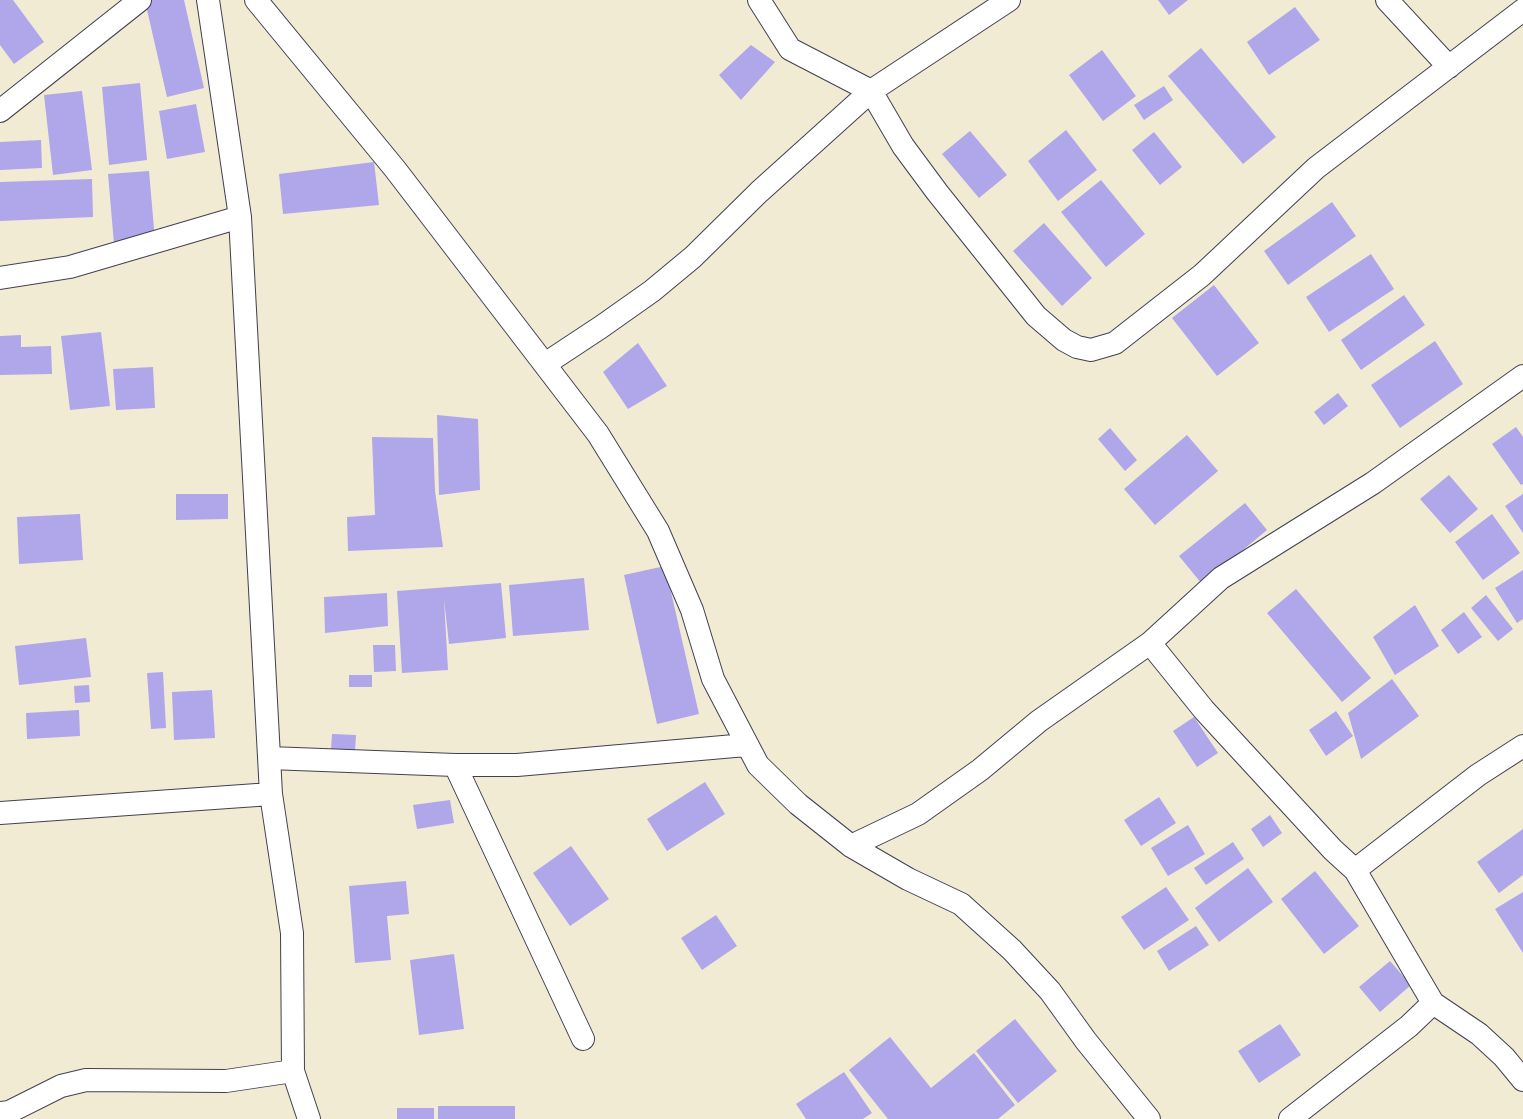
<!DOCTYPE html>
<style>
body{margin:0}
canvas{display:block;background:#f2ebd4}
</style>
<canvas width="1523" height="1119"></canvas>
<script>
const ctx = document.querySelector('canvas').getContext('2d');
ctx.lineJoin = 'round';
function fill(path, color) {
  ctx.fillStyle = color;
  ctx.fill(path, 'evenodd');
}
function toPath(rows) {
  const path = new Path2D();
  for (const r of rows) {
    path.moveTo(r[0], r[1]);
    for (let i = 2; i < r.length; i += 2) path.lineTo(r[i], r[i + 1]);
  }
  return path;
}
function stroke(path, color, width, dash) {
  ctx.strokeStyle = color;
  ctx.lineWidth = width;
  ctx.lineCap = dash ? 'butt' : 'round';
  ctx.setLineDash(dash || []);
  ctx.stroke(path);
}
fill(toPath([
 [0,0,13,0,44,42,14,64,0,45],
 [150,0,184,0,204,88,167,97,145,1],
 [1158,0,1188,0,1169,15],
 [1295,7,1320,40,1269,75,1247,42],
 [751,45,775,62,741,100,719,75],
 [1201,48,1276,137,1243,164,1168,76],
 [1102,50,1136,96,1103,121,1069,75],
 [140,83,147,160,109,165,102,87],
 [1164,86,1173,100,1144,120,1134,105],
 [82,91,92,170,53,175,44,95],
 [196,104,205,152,167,159,159,111],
 [1066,130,1097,170,1058,201,1028,161],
 [970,131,1007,175,979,198,942,154],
 [1154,132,1182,167,1160,185,1132,150],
 [41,140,42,168,0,170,0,142],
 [374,162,379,205,283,214,279,174],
 [149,171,155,240,114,244,108,174],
 [92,179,93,217,0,221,0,182],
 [1101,180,1145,234,1106,267,1061,212],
 [1332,202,1356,236,1288,285,1264,251],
 [1044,223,1092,278,1062,306,1013,251],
 [1371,254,1394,289,1329,332,1306,297],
 [1214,285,1259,343,1217,376,1172,318],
 [1404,295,1425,325,1361,370,1341,340],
 [101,332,110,406,70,410,61,336],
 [21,335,21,347,51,346,52,374,0,375,0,336],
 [1435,341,1463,384,1400,428,1371,385],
 [638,343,667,386,628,409,603,372],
 [153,367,155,408,116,410,113,369],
 [1338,393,1348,406,1324,425,1314,412],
 [437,415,478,419,480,490,439,495],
 [1516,427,1523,437,1523,484,1521,485,1492,444],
 [1110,428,1137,460,1125,471,1098,439],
 [1187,435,1218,471,1155,525,1124,489],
 [372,437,433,438,435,491,443,547,348,551,347,517,375,515],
 [1449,475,1478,509,1450,533,1420,499],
 [176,494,228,494,228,519,176,520],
 [1523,494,1523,533,1505,506],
 [1245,503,1267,530,1202,584,1179,556],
 [80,514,83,560,19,564,17,517],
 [1492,514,1520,553,1483,580,1455,542],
 [665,566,699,714,657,724,624,575],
 [1523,570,1523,619,1517,623,1495,588],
 [584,578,589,630,513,636,509,585],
 [501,583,506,638,449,644,444,599,448,670,402,673,397,591],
 [1296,589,1371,678,1342,702,1267,613],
 [387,593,388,626,325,633,324,597],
 [1486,595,1513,629,1498,641,1471,608],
 [1415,605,1439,646,1395,675,1373,637],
 [1464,612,1482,637,1458,654,1441,630],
 [86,638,91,677,19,685,15,646],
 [373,645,395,645,396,671,374,672],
 [163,672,166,728,151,729,147,673],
 [349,675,372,675,372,687,349,687],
 [1392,679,1419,716,1361,759,1348,713],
 [89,685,90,702,75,703,74,686],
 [212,690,215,738,174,740,172,692],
 [79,710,80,736,27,739,26,713],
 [1336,711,1353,736,1326,756,1309,730],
 [1194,717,1218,753,1197,767,1173,731],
 [332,734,356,735,355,751,331,750],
 [705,782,725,814,667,851,647,819],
 [1159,797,1176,823,1141,846,1124,820],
 [450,800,454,823,417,829,413,805],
 [1270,815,1282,833,1263,847,1251,829],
 [1188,825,1205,854,1168,876,1151,848],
 [1523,829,1523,875,1499,893,1477,862],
 [1233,842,1244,859,1206,885,1194,868],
 [571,846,609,899,570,926,533,873],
 [1248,868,1273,902,1219,942,1195,908],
 [1315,871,1359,926,1324,954,1281,899],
 [406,881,409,914,387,916,391,960,355,963,349,886],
 [1166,887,1189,920,1144,950,1121,917],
 [1523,892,1523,953,1495,909],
 [716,915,737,946,702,970,681,938],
 [1196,926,1209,945,1169,971,1157,951],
 [454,954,464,1029,419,1035,410,960],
 [1390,961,1411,985,1380,1012,1359,987],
 [1015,1019,1057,1071,1018,1103,976,1051],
 [1280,1024,1301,1055,1259,1083,1238,1051],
 [890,1037,931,1088,974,1053,1015,1105,998,1119,888,1119,849,1070],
 [844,1072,872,1113,863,1119,806,1119,796,1104],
 [438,1106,515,1106,515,1119,438,1119],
 [397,1108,434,1108,434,1119,397,1119]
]), '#b0a6ea');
const minor = toPath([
 [208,0,240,217,271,794,292,933,293,1071,309,1119],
 [256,0,395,169,598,434,658,531,692,610,713,679,758,765,798,804,851,846,908,879,961,904,1012,950,1050,991,1086,1041,1149,1119],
 [759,0,790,49,871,91,903,146,937,192,1036,316,1064,340,1077,347,1091,350,1115,343,1202,275,1316,168,1523,10],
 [1387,0,1449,67],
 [0,111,140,0],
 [0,278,70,267,240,217],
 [545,364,601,327,652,291,693,257,759,192,871,91,1009,0],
 [1150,643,1204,710,1333,850,1355,870,1433,1003,1479,1034,1504,1057,1523,1080],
 [269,758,455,765,517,765,746,745],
 [455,765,583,1039],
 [0,813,271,794],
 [851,846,918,814,980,770,1039,721,1150,643,1221,578,1373,483,1523,376],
 [1355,870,1478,775,1523,746],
 [0,1113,9,1112,61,1086,86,1080,226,1081,293,1071],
 [1290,1119,1409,1026,1433,1003]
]);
stroke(minor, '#414052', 24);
stroke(minor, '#fff', 22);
</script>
